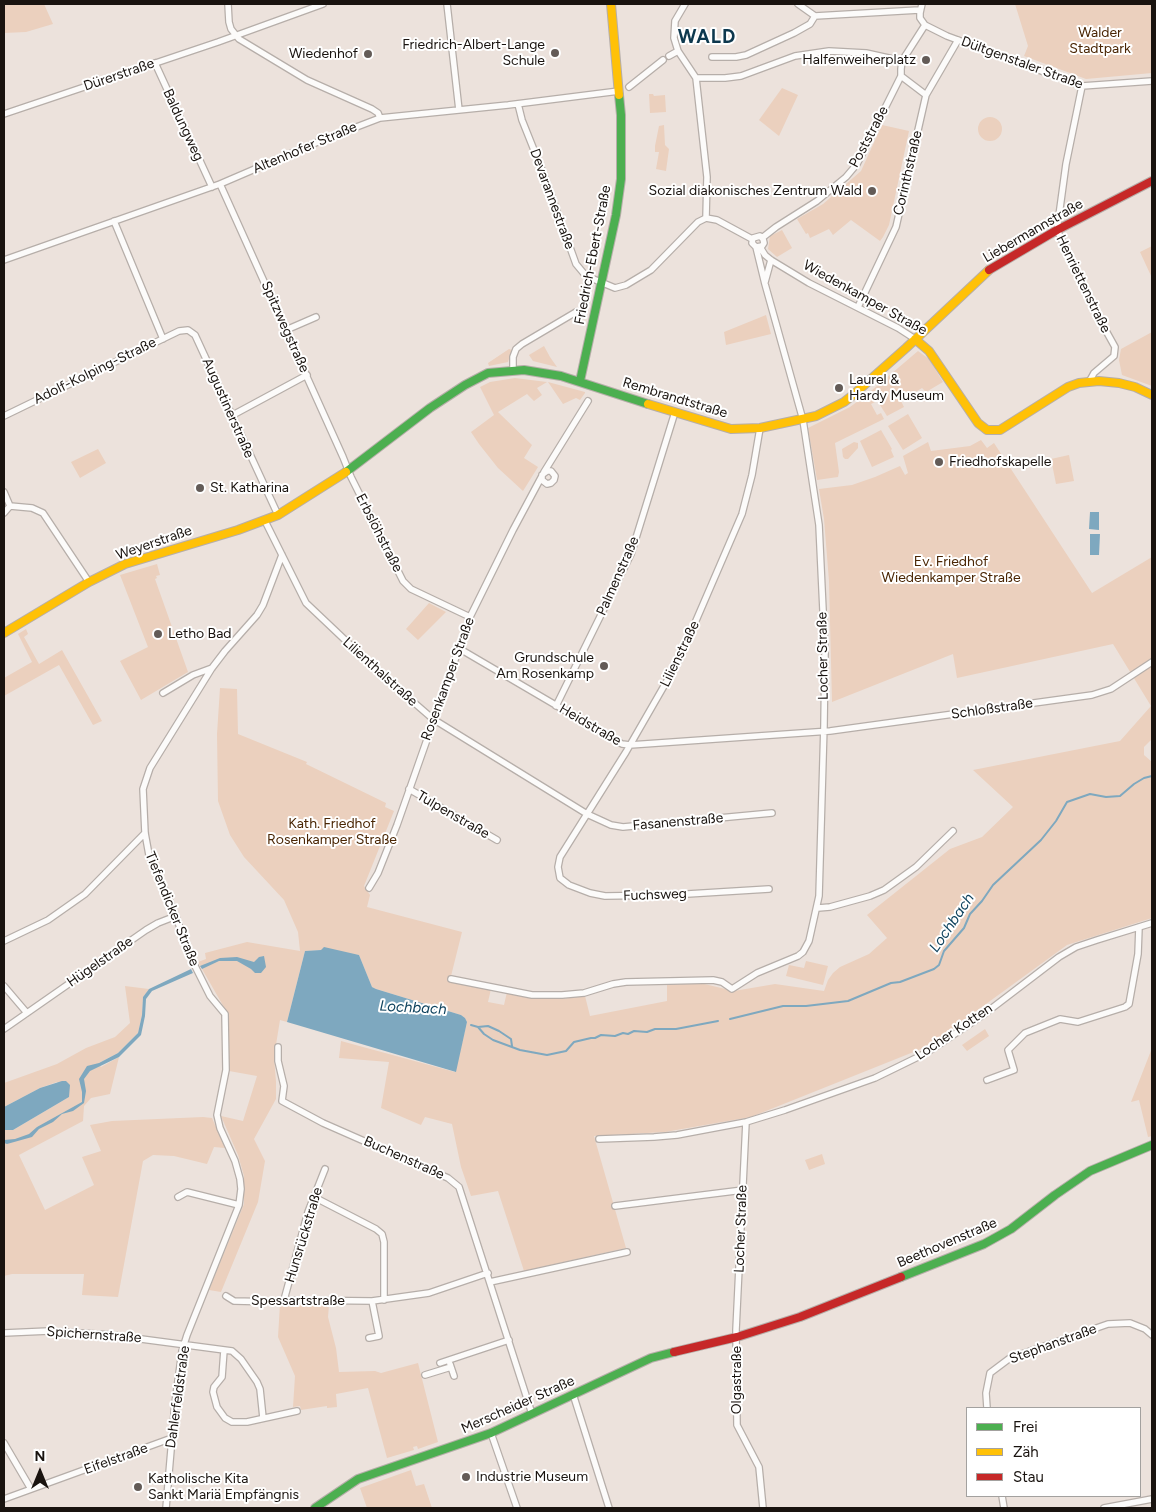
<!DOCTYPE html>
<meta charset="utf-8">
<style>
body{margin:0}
#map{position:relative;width:1156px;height:1512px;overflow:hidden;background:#ece2dc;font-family:Figtree,sans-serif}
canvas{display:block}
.frame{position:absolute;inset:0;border:5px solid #19130f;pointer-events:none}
.legend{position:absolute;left:966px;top:1407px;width:175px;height:90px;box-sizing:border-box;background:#fff;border:1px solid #a3a19f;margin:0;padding:6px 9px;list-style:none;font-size:15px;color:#19130f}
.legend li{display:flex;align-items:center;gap:10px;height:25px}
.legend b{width:25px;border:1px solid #a3a19f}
.north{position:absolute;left:15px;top:1447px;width:50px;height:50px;-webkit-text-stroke:4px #fff;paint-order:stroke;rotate:0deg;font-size:14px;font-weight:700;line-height:20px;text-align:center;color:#19130f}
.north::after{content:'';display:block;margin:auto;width:18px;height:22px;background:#19130f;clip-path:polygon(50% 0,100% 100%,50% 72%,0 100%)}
</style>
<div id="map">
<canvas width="1156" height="1512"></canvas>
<div class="frame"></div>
<ul class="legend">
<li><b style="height:6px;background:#4caf50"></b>Frei</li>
<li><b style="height:6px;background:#ffc107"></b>Zäh</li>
<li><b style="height:6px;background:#c62828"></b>Stau</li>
</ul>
<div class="north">N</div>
</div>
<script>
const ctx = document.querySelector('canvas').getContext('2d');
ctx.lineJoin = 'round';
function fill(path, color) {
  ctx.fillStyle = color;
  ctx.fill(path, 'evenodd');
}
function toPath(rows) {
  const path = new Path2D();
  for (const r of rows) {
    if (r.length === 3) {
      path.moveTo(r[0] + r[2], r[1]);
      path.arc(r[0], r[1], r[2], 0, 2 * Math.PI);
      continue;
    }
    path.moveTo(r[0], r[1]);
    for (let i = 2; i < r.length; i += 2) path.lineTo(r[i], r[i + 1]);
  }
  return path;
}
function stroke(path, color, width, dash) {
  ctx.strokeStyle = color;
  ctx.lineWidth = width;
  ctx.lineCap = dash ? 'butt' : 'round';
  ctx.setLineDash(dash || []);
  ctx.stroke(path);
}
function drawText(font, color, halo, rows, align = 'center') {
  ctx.font = font + ' Figtree,sans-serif';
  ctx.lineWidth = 4;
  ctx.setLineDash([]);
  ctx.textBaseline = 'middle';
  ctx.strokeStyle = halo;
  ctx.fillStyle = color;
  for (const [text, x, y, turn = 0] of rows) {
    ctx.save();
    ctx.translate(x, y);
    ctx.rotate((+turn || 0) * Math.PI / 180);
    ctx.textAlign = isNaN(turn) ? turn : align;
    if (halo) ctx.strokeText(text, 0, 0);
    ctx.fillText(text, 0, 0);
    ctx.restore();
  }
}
fill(toPath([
 [4,4,44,4,53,24,26,32,4,33],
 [1015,4,1152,4,1152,73,1086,79,1024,56,1028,46],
 [782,88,798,95,779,136,759,120],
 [649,94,653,94,654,96,665,95,666,112,650,113],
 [990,129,12],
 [664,125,665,145,669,149,666,171,656,169,659,152,655,152,655,146,659,126],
 [882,125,909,131,889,225,883,237,880,241,851,220,833,235,829,229,810,238,808,233,806,234,797,219,823,204,861,171],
 [782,230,792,248,777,257,768,249,770,236],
 [1152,246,1152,278,1140,252],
 [766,315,771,334,726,345,724,332],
 [1152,332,1152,386,1122,375,1119,360,1121,349],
 [544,346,550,357,557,367,533,361,529,355],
 [509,349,512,350,508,362,489,366,488,363],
 [918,351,929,359,943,382,926,392,922,388,901,401,904,407,887,416,871,391],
 [515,378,547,382,537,388,542,395,534,401,527,394,498,412,532,445,524,458,538,467,523,491,498,468,479,444,471,432,494,415,480,387,490,382],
 [548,382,585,392,585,393,580,400,576,398,563,404],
 [869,393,875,402,871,404,877,415,881,413,884,419,835,443,839,472,838,477,817,480,808,428,850,407],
 [908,414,922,438,903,450,888,426],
 [881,430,892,449,891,450,894,457,872,467,860,441],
 [981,440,987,448,994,443,1092,593,1152,557,1152,739,1144,747,1144,755,1152,762,1152,918,1067,945,942,1036,921,1049,751,1117,665,1132,594,1136,626,1248,524,1271,498,1191,471,1196,461,1167,452,1124,425,1117,421,1125,381,1108,389,1062,339,1058,341,1041,455,1072,467,1022,465,1018,461,1015,376,989,372,987,359,955,321,950,305,951,287,1022,280,1020,274,1057,276,1082,276,1099,254,1139,265,1161,258,1202,221,1292,209,1290,244,1204,244,1176,238,1155,221,1116,243,1121,257,1076,229,1071,229,1016,198,962,206,959,205,953,247,942,300,951,298,932,284,900,244,857,230,835,218,801,217,734,220,688,237,689,238,734,307,762,306,764,386,803,385,807,394,811,364,886,370,895,367,907,462,932,450,980,491,989,488,1002,504,1005,507,992,533,997,561,999,585,996,590,1016,667,1001,667,984,700,983,734,991,775,984,824,991,828,980,833,973,840,967,869,954,887,938,867,915,950,849,982,837,1013,807,973,770,1120,741,1151,706,1113,644,957,678,953,654,832,702,829,581,824,519,819,489,852,485,875,477,900,466,905,475,908,473,903,456,928,442,931,451,970,446],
 [854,442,858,443,858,448,848,459,845,459,843,457,842,449],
 [98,449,106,463,80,478,71,462],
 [1069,455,1074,481,1056,484,1051,459],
 [157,564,160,575,156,576,157,578,155,579,188,672,141,700,120,661,148,647,120,575],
 [429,603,446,612,418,640,406,629],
 [26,629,28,634,24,637,39,664,62,650,102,721,93,725,59,665,4,696,4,678,32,662,18,634],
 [806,961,828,966,823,985,786,976,789,965,804,968],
 [125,986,149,989,143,997,142,1015,138,1033,118,1053,99,1063,101,1067,119,1057,110,1094,91,1098,84,1106,83,1121,19,1155,45,1210,94,1185,82,1157,101,1151,90,1125,112,1121,203,1117,212,1118,225,1148,214,1147,207,1164,174,1156,153,1155,143,1161,118,1297,82,1295,84,1274,12,1274,4,1276,4,1130,13,1130,69,1097,57,1082,40,1088,4,1107,4,1083,57,1064,86,1048,115,1037,130,1023],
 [985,1029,989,1036,967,1051,962,1045],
 [1152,1048,1152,1136,1148,1137,1139,1100,1131,1102],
 [822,1154,825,1164,809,1170,805,1160],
 [280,1304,329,1305,328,1317,336,1348,339,1372,375,1371,381,1373,418,1363,438,1442,418,1449,417,1446,413,1447,414,1450,387,1458,368,1388,336,1394,337,1407,327,1408,327,1406,301,1410,300,1406,293,1407,295,1376,278,1337],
 [411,1470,416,1486,424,1484,432,1508,367,1508,360,1488]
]), '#ebd0be');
fill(toPath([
 [1090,512,1099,512,1099,530,1089,529],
 [1090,534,1100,534,1099,555,1090,555],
 [324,947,359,955,372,987,376,989,461,1015,465,1018,467,1022,456,1072,287,1022,305,951,321,950],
 [264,956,266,967,261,973,255,973,251,969,237,961,219,961,202,969,200,966,220,958,237,957,254,962,259,957],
 [191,969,193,973,152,991,146,999,145,1016,141,1035,119,1057,90,1071,84,1079,86,1091,84,1103,73,1111,62,1114,53,1122,39,1129,32,1137,7,1144,4,1143,4,1140,15,1139,29,1134,37,1127,82,1102,82,1092,79,1079,87,1066,99,1063,118,1053,138,1033,142,1015,143,997,149,989],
 [62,1081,66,1081,70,1085,69,1097,13,1130,4,1130,4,1107,40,1088]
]), '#7ea8bf');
stroke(toPath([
 [730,1019,783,1006,806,1006,848,1001,891,983,900,982,934,969,939,965,944,951,964,928,970,914,982,901,993,885,1041,840,1056,821,1067,802,1090,794,1106,797,1120,796,1134,784,1144,778,1152,776],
 [471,1025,478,1027,488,1026,499,1031,511,1039,512,1046],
 [478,1027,484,1034,493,1040,520,1050,547,1055,566,1051,574,1042,591,1038,595,1038,601,1035,615,1036,623,1033,628,1034,634,1031,647,1032,655,1029,676,1029,718,1021]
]), '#7ea8bf', 2);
const street = toPath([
 [228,4,229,22,231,29,239,39,307,80,372,109,378,113,380,118],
 [447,4,459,110],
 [685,4,675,21,674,38,678,51,696,78,707,177,706,218],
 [798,4,815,16,919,10],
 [922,4,920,13,920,18,925,25],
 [925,25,947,36,1082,86,1152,81],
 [669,56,678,51],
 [712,57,736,57,746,55,794,33,810,24,815,16],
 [155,63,212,187],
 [901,76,926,95],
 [696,78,725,78,741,76,795,56,829,51,866,53,902,61],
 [1082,86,1066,164,1057,230,1095,311,1115,347,1114,356,1094,373,1089,382],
 [629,87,663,60],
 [518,104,522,120,544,175,576,264,586,276,615,288,626,285,651,270,698,222,706,218,717,220,752,239],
 [4,114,218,42,323,4],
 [220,184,343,457,351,477,403,581,411,589,470,617],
 [114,221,163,339],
 [762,238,776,227,817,201,846,177,857,164,901,76,901,69,902,61,925,25],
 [760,247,765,255,771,260,809,283,898,328,915,339],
 [4,260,220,184,320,141,380,118,508,105,619,91],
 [765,282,771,260],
 [858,307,896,227,926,95,958,40],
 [286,330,316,317],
 [513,370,513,357,516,349,522,344,576,312],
 [4,416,179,331,188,330,195,335,278,515],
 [231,416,307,375],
 [760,428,752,475,742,514,679,660,626,752,560,857,558,867,560,878,569,885,590,893,605,896,671,895,769,889],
 [544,472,588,401],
 [4,492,10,506,32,508,43,513,89,582],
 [4,513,10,506],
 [265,521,306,603,381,674,433,719,587,814,611,825,623,827,772,813],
 [460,649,622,744,630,745,830,731,1092,695,1111,689,1152,662],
 [163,693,193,675,212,668],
 [556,706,631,554,675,412],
 [409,789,497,840],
 [369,888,378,873,397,825,470,617,513,530,543,474,547,471,551,471,555,476,554,480,551,483,547,484,542,480,542,475],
 [818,908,830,907,870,896,884,890,916,867,953,831],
 [4,941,48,920,85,894,145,833],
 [451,979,532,995,562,995,584,993,613,984,626,982,713,980,722,982,732,989,757,973,798,956,803,952,809,941,819,896,824,725,825,653,819,525,803,420,765,284,756,247,752,243,753,238,760,236,763,239,764,243,762,246,756,247],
 [4,986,27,1013],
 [4,1029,146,930,158,923,176,916],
 [278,1047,278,1061,284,1086,282,1101,323,1123,448,1178,459,1187,532,1414],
 [987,1080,1014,1070,1008,1050,1025,1033,1060,1019,1078,1022,1125,1007,1129,1004,1138,954,1139,927],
 [746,1122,736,1330,737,1425,759,1467,763,1508],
 [599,1139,654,1137,677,1135,746,1122,785,1110,875,1078,920,1056,934,1048,983,1015,1059,957,1076,947,1097,940,1152,923],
 [178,1197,187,1192,239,1205],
 [314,1197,376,1229,382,1234,384,1242,384,1300],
 [615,1206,743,1190],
 [490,1282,627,1252],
 [226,1296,234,1301,276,1302,284,1300,372,1301,429,1293,488,1273],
 [284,1300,308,1212,325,1169],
 [4,1333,49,1331,111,1335,232,1351,241,1359,257,1382,260,1389,263,1418],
 [369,1338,379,1336,372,1301],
 [224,1350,222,1377,214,1387,213,1392,217,1407,225,1418,232,1422,247,1422,297,1411],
 [440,1363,509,1340],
 [450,1364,454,1376],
 [425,1375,451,1367],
 [573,1394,609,1508],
 [987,1408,986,1393,990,1373,1010,1358,1108,1324,1130,1323,1145,1329,1152,1335],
 [491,1433,517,1508],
 [4,1443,31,1489],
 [1002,1496,1004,1508],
 [4,1499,172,1438],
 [166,1508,175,1403,182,1351,187,1335,239,1205,241,1189,240,1179,235,1161,220,1128,217,1115,226,1070,225,1014,210,996,194,964,169,899,149,855,145,833,143,789,150,768,212,668,225,651,257,615,263,605,282,555],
 [1104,1508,1152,1499]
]);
const fast = toPath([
 [580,381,616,215,621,179,621,115,619,95],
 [346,472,430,408,465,385,488,373,524,370,561,376,648,404],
 [901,1277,984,1244,1011,1229,1055,1195,1090,1171,1152,1145],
 [315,1508,358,1479,491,1433,651,1358,674,1352]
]);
const slow = toPath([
 [611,4,619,95],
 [915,339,929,351,978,423,987,430,1000,430,1068,387,1079,383,1099,381,1119,383,1135,387,1152,395],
 [648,404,731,429,760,428,816,416,844,402,853,395,906,348,989,270],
 [4,633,89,582,125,564,238,530,278,515,346,472]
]);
const jam = toPath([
 [989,270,1057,230,1152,181],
 [674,1352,737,1337,800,1317,901,1277]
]);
stroke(street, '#b6aea9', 8);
stroke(fast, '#b6aea9', 10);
stroke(slow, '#b6aea9', 10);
stroke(jam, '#b6aea9', 10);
stroke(street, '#fcfbfa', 5.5);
stroke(fast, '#4caf50', 8);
stroke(slow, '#ffc107', 8);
stroke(jam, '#c62828', 8);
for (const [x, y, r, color] of [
 [555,53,5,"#635b57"],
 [368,54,5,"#635b57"],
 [926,60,5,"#635b57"],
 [872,191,5,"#635b57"],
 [839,388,5,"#635b57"],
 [939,462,5,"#635b57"],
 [200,488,5,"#635b57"],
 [158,634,5,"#635b57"],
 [604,666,5,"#635b57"],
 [466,1477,5,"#635b57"],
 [138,1487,5,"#635b57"]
]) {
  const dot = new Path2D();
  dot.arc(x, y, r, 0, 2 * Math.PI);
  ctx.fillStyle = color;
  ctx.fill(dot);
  stroke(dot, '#fff', 2);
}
drawText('14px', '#4a2604', '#fff', [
 ["Walder",1100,33],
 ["Stadtpark",1100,49],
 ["Ev. Friedhof",951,562],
 ["Wiedenkamper Straße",951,578],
 ["Kath. Friedhof",332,824],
 ["Rosenkamper Straße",332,840]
]);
drawText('14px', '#19130f', '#fff', [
 ["Friedrich-Albert-Lange",545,45,"right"],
 ["Schule",545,61,"right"],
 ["Wiedenhof",358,54,"right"],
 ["Halfenweiherplatz",916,60,"right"],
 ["Sozial diakonisches Zentrum Wald",862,191,"right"],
 ["Laurel &",849,380],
 ["Hardy Museum",849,396],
 ["Friedhofskapelle",949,462],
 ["St. Katharina",210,488],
 ["Letho Bad",168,634],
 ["Grundschule",594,658,"right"],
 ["Am Rosenkamp",594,674,"right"],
 ["Industrie Museum",476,1477],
 ["Katholische Kita",148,1479],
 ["Sankt Mariä Empfängnis",148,1495]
], 'left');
drawText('14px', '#19130f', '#fff', [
 ["Dültgenstaler Straße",1022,63,20],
 ["Dürerstraße",119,75,-19],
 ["Baldungweg",183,125,65],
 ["Poststraße",869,137,-62],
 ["Altenhofer Straße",305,148,-23],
 ["Corinthstraße",908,173,-77],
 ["Devarannestraße",552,199,70],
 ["Liebermannstraße",1033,231,-30],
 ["Friedrich-Ebert-Straße",593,255,-79],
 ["Henriettenstraße",1083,284,64],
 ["Wiedenkamper Straße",865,298,29],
 ["Spitzwegstraße",285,327,66],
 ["Adolf-Kolping-Straße",95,371,-26],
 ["Rembrandtstraße",675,398,17],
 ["Augustinerstraße",228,408,66],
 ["Erbslöhstraße",379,533,63],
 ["Weyerstraße",154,543,-19],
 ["Palmenstraße",618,576,-66],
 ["Lilienstraße",680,654,-64],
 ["Locher Straße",823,656,-91],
 ["Lilienthalstraße",380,672,42],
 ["Rosenkamper Straße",448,679,-70],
 ["Schloßstraße",992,709,-8],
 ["Heidstraße",590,725,30],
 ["Tulpenstraße",453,815,30],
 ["Fasanenstraße",678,822,-5],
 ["Fuchsweg",655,895,-2],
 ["Tiefendicker Straße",172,909,68],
 ["Hügelstraße",100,962,-35],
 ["Locher Kotten",954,1032,-34],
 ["Buchenstraße",404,1158,24],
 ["Locher Straße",741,1229,-88],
 ["Hunsrückstraße",304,1235,-73],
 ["Beethovenstraße",947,1243,-23],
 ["Spessartstraße",298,1301],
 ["Spichernstraße",94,1335,4],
 ["Stephanstraße",1053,1344,-20],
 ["Olgastraße",737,1380,-90],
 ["Dahlerfeldstraße",178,1397,-82],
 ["Merscheider Straße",518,1405,-24],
 ["Eifelstraße",116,1459,-20]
]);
drawText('italic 15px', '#0f435e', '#fff', [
 ["Lochbach",952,923,-56],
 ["Lochbach",413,1008,3]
]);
ctx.letterSpacing = '1px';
drawText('bold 19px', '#0d384e', '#fff', [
 ["WALD",707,37]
]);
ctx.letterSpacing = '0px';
</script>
